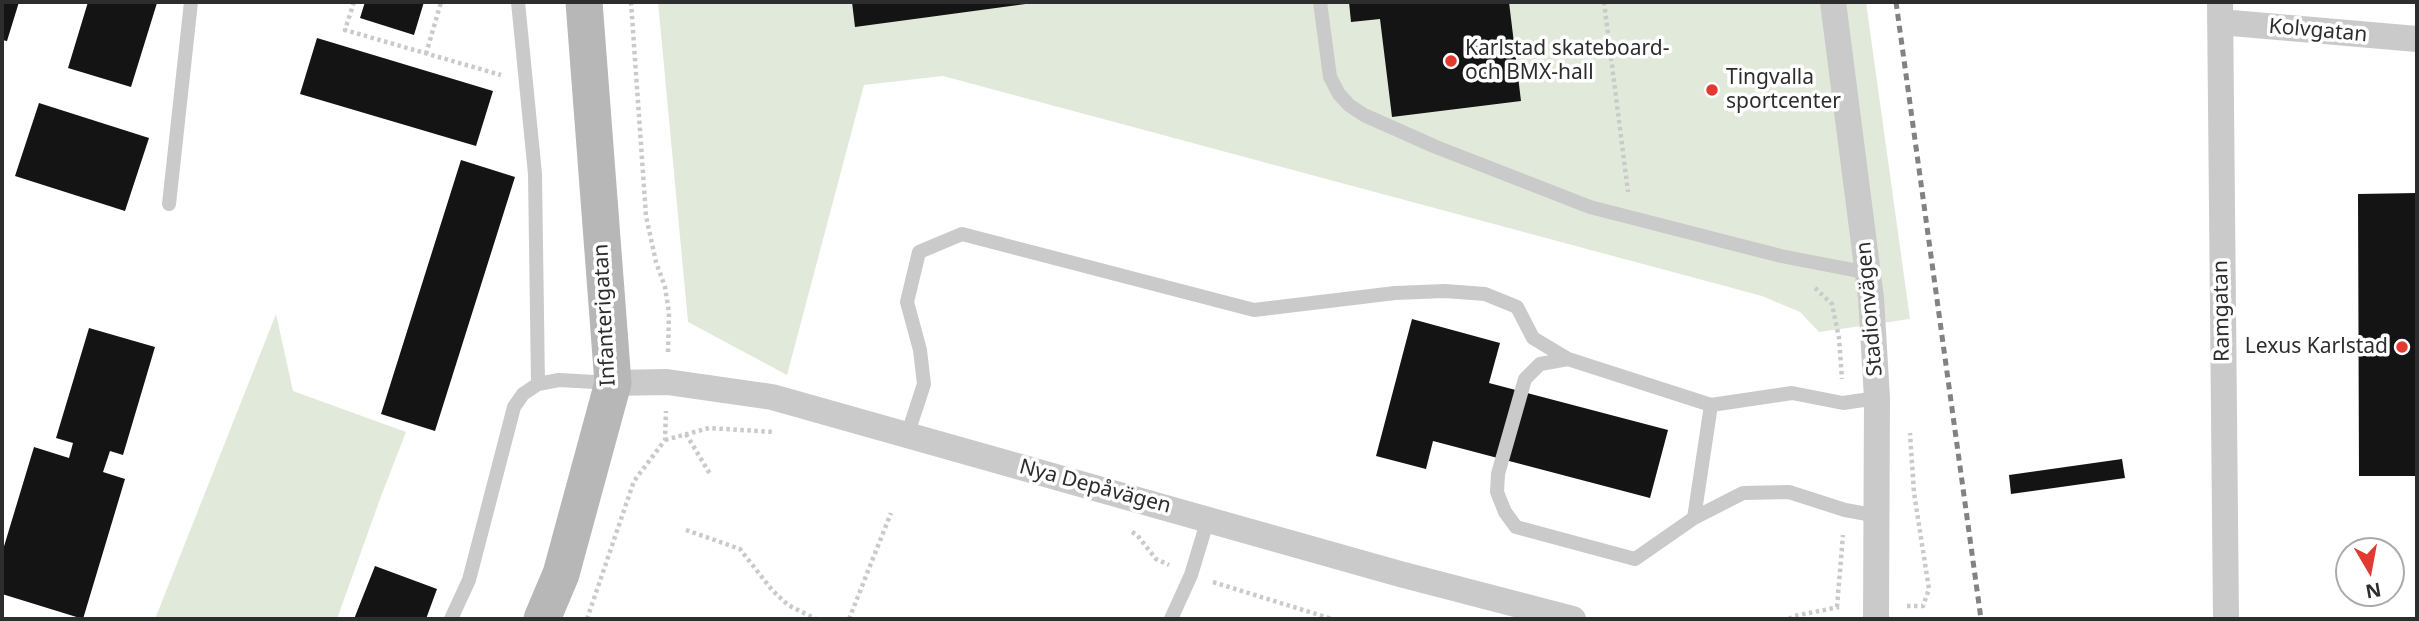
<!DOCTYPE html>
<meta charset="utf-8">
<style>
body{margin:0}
#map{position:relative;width:2419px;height:621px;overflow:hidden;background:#fff;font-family:"Noto Sans",sans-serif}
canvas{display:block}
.frame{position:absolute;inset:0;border:4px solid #2d2d2d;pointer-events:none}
.north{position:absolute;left:2335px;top:537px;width:70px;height:70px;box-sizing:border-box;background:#fff;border:2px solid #ababab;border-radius:50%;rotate:170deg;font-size:19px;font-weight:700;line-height:28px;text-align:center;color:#2d2d2d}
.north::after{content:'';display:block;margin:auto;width:24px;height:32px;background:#e23a31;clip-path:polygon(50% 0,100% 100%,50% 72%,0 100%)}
</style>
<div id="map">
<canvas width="2419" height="621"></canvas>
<div class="frame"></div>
<div class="north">N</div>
</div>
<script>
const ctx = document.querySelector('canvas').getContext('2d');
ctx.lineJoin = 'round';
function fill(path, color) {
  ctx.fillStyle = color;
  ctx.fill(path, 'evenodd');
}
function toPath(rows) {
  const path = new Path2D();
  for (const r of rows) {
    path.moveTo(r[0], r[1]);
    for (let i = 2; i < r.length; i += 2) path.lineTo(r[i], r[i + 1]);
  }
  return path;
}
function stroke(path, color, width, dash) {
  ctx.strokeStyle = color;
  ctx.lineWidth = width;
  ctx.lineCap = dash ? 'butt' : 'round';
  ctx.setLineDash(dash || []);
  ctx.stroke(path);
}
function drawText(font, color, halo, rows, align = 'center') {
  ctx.font = font + ' "Noto Sans",sans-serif';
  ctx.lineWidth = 7;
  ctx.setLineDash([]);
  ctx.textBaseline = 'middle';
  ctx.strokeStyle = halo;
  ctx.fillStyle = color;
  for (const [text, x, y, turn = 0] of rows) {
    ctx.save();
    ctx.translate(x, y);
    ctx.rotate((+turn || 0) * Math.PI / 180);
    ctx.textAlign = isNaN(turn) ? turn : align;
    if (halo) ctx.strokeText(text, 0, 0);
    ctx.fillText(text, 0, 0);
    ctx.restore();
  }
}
fill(toPath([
 [658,2,1866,2,1910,319,1819,332,1800,312,1762,296,943,76,864,85,787,375,688,322],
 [276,314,293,391,406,432,380,499,337,619,155,619]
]), '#e1eada');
fill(toPath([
 [2,2,19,2,7,41,2,40],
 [88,2,157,3,131,87,68,68],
 [365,2,424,2,414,35,360,18],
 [852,2,1032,2,1033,3,855,27],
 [1349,2,1509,2,1521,101,1392,117,1380,19,1351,22],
 [317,38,493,91,476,146,300,94],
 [39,103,149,138,125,211,15,176],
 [461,160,515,177,435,431,381,414],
 [2417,193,2417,476,2359,476,2358,194],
 [1412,319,1500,343,1489,383,1668,430,1650,498,1433,441,1426,469,1376,456],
 [89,328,155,347,123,455,110,451,103,472,125,479,83,619,2,594,2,553,34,447,69,458,73,443,56,438],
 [2122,459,2125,478,2011,494,2009,475],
 [375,566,437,589,426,619,354,619]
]), '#141414');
stroke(toPath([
 [354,2,345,30,501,75],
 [631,2,646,216,656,262,665,287,669,313,668,353],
 [1604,2,1628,192],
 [426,54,441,2],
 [1815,288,1832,304,1839,338,1842,379],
 [686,434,710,474],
 [665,440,709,428,774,432],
 [686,530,740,549,772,590,788,605,816,619],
 [1132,532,1137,535,1156,559,1169,565],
 [1213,582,1332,619],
 [1907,606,1923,606,1929,589,1914,493,1910,433],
 [1837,607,1843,535],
 [587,619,634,481,665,440,666,411],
 [849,619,891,513],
 [1789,619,1794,616,1839,607]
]), '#cacaca', 4.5, [3.5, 3.5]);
stroke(toPath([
 [518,2,535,174,538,384],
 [1320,2,1330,77,1339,94,1349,105,1364,115,1436,147,1590,207,1781,256,1869,273],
 [169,204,191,2],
 [1568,359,1540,364,1525,379,1498,474,1497,492,1505,512,1516,527,1635,559,1694,518,1743,493,1789,492,1845,510,1878,516],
 [907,436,924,384,920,350,907,302,919,252,962,234,1254,310,1395,293,1445,291,1485,294,1517,307,1533,338,1568,359,1711,405,1792,393,1843,403,1877,398],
 [1694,518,1711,405],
 [451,619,469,580,514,407,523,394,538,384,559,380,613,383],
 [1171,619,1191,575,1208,519]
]), '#cacaca', 14);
stroke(toPath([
 [1833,2,1871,298,1877,398,1876,619],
 [2220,2,2226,619],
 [2220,22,2417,39],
 [613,383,667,382,772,397,1400,574,1573,619]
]), '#cacaca', 26);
stroke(toPath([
 [542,619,561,574,613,383,584,2]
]), '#b7b7b7', 37);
stroke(toPath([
 [1896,2,1981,619]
]), '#828282', 5, [7, 5]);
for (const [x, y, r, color] of [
 [1451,61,7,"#e23a31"],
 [1712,90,7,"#e23a31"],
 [2402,347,7,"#e23a31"]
]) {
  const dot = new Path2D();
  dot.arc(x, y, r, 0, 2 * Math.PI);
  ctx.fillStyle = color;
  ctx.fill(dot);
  stroke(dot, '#fff', 2.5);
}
drawText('21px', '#2d2d2d', '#fff', [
 ["Kolvgatan",2318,31,5],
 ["Stadionvägen",1870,309,-95],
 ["Ramgatan",2222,311,-91],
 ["Infanterigatan",605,315,-93],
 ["Nya Depåvägen",1095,487,15]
]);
drawText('21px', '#2d2d2d', '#fff', [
 ["Karlstad skateboard-",1465,49],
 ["och BMX-hall",1465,73],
 ["Tingvalla",1726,78],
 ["sportcenter",1726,102],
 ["Lexus Karlstad",2388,347,"right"]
], 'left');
</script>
